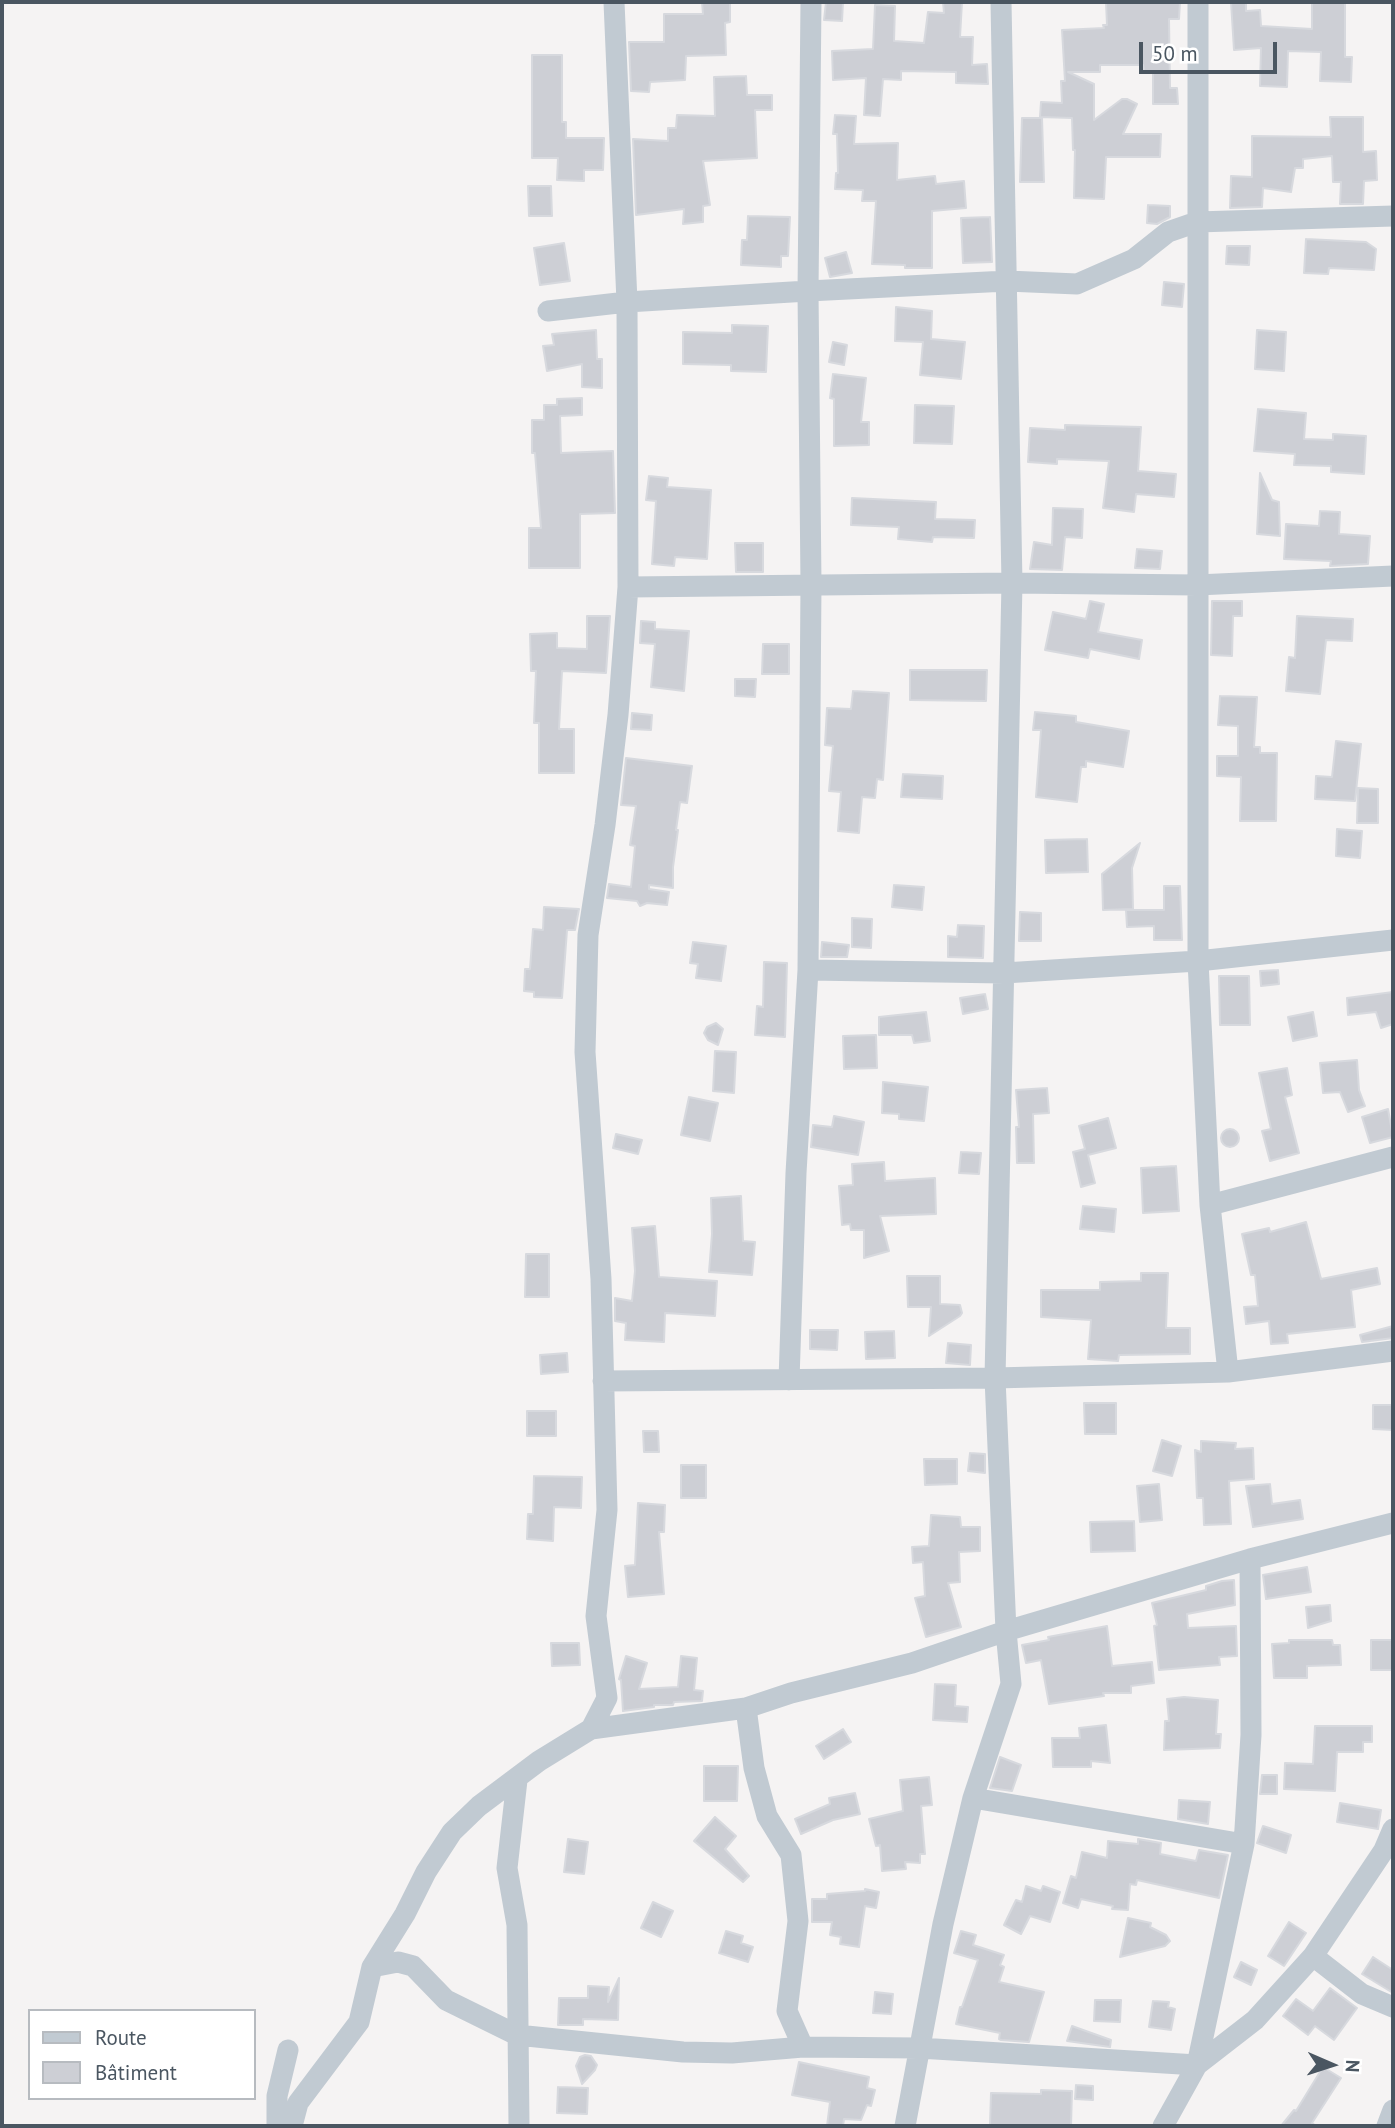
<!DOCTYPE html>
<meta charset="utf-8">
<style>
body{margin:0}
#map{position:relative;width:1395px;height:2128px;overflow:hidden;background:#f5f3f3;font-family:"PT Sans",sans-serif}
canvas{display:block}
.frame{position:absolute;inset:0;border:4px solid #4a5661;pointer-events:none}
.legend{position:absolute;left:28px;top:2009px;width:228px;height:91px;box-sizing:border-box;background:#fff;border:2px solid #b7bbc0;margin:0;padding:9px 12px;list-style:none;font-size:21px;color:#4a5661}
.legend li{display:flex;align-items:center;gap:14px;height:35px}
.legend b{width:35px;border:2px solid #b7bbc0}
.north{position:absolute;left:1297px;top:2030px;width:70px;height:70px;-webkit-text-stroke:5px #fff;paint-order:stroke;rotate:93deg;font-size:19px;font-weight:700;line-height:28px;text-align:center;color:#4a5661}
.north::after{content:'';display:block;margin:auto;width:24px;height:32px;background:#4a5661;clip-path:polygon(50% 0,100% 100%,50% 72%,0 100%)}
.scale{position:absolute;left:1139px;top:42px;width:138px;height:32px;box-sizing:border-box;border:4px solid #4a5661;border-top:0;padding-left:9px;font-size:21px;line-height:24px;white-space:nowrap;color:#4a5661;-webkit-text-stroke:5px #fff;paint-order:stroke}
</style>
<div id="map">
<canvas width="1395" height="2128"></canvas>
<div class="frame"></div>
<ul class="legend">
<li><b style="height:9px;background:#c1cad2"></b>Route</li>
<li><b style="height:19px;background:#cdcfd5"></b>Bâtiment</li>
</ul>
<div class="north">N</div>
<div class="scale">50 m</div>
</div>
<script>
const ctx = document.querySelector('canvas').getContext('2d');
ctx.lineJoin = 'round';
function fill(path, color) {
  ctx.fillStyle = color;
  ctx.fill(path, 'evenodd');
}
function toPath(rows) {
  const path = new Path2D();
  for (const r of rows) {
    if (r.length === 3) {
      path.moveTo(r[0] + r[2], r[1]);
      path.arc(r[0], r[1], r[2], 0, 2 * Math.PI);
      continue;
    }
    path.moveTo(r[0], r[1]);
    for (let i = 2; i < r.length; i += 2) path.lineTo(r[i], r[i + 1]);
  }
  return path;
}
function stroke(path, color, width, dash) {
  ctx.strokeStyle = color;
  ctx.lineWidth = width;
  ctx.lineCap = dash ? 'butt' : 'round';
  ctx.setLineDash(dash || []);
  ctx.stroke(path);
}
const building = toPath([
 [702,2,730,2,730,22,725,23,726,55,686,56,685,80,650,82,649,92,631,91,629,42,664,42,664,14,703,14,702,2],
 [826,2,843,2,842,21,824,20,826,2],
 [943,2,962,2,960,37,973,37,972,65,987,64,988,84,956,83,956,72,901,71,901,80,883,79,880,116,864,115,866,78,833,80,832,51,873,49,875,5,895,6,894,41,924,43,928,12,944,13,943,2],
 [1106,2,1180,2,1179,19,1169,19,1170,88,1177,88,1178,104,1153,104,1153,72,1144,72,1143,65,1100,65,1100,72,1068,72,1094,84,1094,120,1122,99,1127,99,1137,104,1123,134,1161,134,1160,157,1106,157,1104,199,1074,198,1075,150,1073,150,1072,118,1040,117,1041,102,1062,103,1061,81,1065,81,1062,30,1104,28,1103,25,1107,25,1106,2],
 [1231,2,1246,2,1246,11,1260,10,1261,26,1312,29,1312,2,1345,2,1345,57,1352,57,1351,82,1320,81,1321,52,1288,51,1287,87,1260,86,1261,48,1234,50,1231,2],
 [532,55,562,55,562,122,566,122,566,138,604,138,603,170,584,170,584,181,557,180,558,158,532,158,532,55],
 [746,76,747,95,772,95,772,110,755,110,757,158,703,161,710,205,703,206,703,222,683,224,684,209,636,215,633,139,668,141,668,128,676,128,677,115,715,116,714,77,746,76],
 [835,115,856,116,854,144,898,143,897,180,935,176,936,184,964,181,966,208,932,211,932,268,905,268,905,265,872,264,876,201,862,201,863,190,835,189,836,173,838,173,837,134,833,134,835,115],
 [1330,117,1363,117,1363,152,1376,151,1377,180,1364,181,1363,204,1340,204,1341,182,1333,182,1332,156,1303,159,1303,168,1295,168,1291,192,1263,188,1262,207,1230,208,1231,176,1252,177,1252,136,1331,137,1330,117],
 [1022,118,1042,118,1044,182,1020,182,1022,118],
 [528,186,551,186,552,216,529,216,528,186],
 [1148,205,1170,206,1170,217,1157,224,1147,223,1148,205],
 [748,216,790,217,788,256,781,256,781,267,741,265,742,240,747,240,748,216],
 [990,217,992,262,963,263,961,218,990,217],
 [1306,239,1366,242,1376,249,1374,270,1329,268,1328,274,1304,273,1306,239],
 [564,243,570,281,540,285,534,248,564,243],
 [1227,246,1250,246,1249,265,1226,264,1227,246],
 [846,252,852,273,830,277,825,258,846,252],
 [1164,282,1184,284,1182,307,1162,305,1164,282],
 [896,307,932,311,931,339,965,342,961,379,920,375,923,342,895,341,896,307],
 [732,325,768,326,766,372,731,371,731,365,683,364,683,332,732,333,732,325],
 [596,330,597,359,602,359,602,388,582,387,582,364,547,371,543,346,554,345,552,334,596,330],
 [1257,330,1286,332,1284,371,1255,369,1257,330],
 [833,342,847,345,844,365,829,362,833,342],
 [833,374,866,378,861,422,869,422,869,445,834,446,834,399,830,398,833,374],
 [582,398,582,415,560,416,561,453,613,451,615,513,580,514,580,568,529,568,529,528,541,528,535,453,532,453,532,420,544,420,544,405,557,405,557,399,582,398],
 [915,405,954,406,952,444,914,443,915,405],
 [1258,409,1306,413,1304,439,1333,440,1333,434,1366,436,1364,474,1331,472,1331,466,1294,465,1295,454,1254,451,1258,409],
 [1065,425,1141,427,1138,471,1176,474,1174,497,1136,494,1134,512,1103,508,1109,461,1057,459,1057,464,1028,462,1030,428,1065,430,1065,425],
 [1260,473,1272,500,1279,502,1280,536,1257,534,1260,473],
 [649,476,668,478,667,487,711,490,707,559,675,557,674,566,652,564,656,501,646,500,649,476],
 [852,498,936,502,935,519,975,520,974,538,933,537,932,542,898,539,899,527,851,525,852,498],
 [1053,508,1083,509,1082,538,1065,537,1062,570,1030,569,1034,542,1052,545,1053,508],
 [1320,511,1340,512,1339,534,1370,536,1368,564,1330,566,1331,561,1284,559,1286,524,1319,526,1320,511],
 [735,543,763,543,763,572,736,572,735,543],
 [1137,549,1162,551,1160,569,1135,568,1137,549],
 [1090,601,1104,604,1098,632,1142,640,1139,659,1090,649,1088,658,1045,650,1053,612,1086,619,1090,601],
 [1212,601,1242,601,1242,616,1233,616,1232,656,1211,655,1212,601],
 [587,616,610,616,606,673,562,671,559,729,574,729,574,773,539,773,539,723,534,723,536,671,531,671,530,634,557,633,557,648,587,649,587,616],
 [1297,616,1353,619,1352,641,1326,640,1320,694,1286,691,1289,657,1295,658,1297,616],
 [641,621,655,622,655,629,689,631,684,691,651,687,655,644,640,643,641,621],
 [763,644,789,644,789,674,762,674,763,644],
 [910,670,987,670,986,701,910,700,910,670],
 [735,679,756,679,755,697,735,696,735,679],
 [853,691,889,693,883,780,877,779,875,798,862,797,859,833,838,831,841,792,829,791,833,746,825,745,827,708,851,709,853,691],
 [1220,696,1257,697,1254,747,1260,747,1260,753,1277,753,1276,821,1240,821,1241,777,1217,776,1217,756,1238,756,1238,726,1218,725,1220,696],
 [1035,712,1076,716,1076,722,1129,731,1123,767,1086,761,1086,767,1081,767,1077,802,1036,797,1041,730,1033,730,1035,712],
 [632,713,652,715,651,730,631,729,632,713],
 [1336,741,1361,744,1355,801,1315,799,1316,776,1332,777,1336,741],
 [626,758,692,766,687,803,680,802,676,830,678,830,673,867,673,888,649,885,649,889,669,892,667,905,647,903,640,906,637,901,607,898,609,884,631,887,635,846,630,845,636,806,621,805,626,758],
 [903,774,943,776,942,799,901,797,903,774],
 [1358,788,1378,789,1378,823,1357,823,1358,788],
 [1337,829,1362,831,1360,858,1336,856,1337,829],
 [1087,839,1088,872,1046,873,1045,840,1087,839],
 [1140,843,1132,868,1133,909,1103,910,1102,874,1140,843],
 [894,885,924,887,922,910,892,907,894,885],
 [1164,886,1180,886,1182,940,1154,940,1154,926,1127,927,1126,910,1164,910,1164,886],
 [544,907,579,909,575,930,567,930,562,998,534,997,534,992,524,991,525,969,530,969,533,929,543,930,544,907],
 [1020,912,1041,913,1041,941,1019,941,1020,912],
 [852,918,872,919,871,948,852,947,852,918],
 [958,925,984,926,983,958,948,957,948,936,957,937,958,925],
 [693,942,726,946,721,981,696,978,698,964,690,963,693,942],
 [822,942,849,945,847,957,821,957,822,942],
 [764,962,787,963,785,1037,755,1035,757,1006,763,1007,764,962],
 [1278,970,1279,984,1261,986,1260,971,1278,970],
 [1219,976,1249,976,1250,1025,1220,1025,1219,976],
 [1393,992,1393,1024,1381,1028,1376,1012,1348,1015,1347,998,1393,992],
 [985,994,988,1009,963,1014,960,998,985,994],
 [926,1012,930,1041,914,1043,912,1035,879,1035,879,1017,926,1012],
 [1313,1012,1317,1036,1293,1041,1288,1017,1313,1012],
 [716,1023,723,1029,718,1045,708,1040,704,1033,707,1027,716,1023],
 [876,1035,877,1068,844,1069,843,1036,876,1035],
 [715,1051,736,1052,734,1093,713,1091,715,1051],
 [1357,1060,1359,1090,1365,1106,1348,1112,1340,1092,1323,1093,1320,1063,1357,1060],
 [1287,1068,1292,1095,1285,1097,1299,1153,1270,1161,1262,1131,1271,1129,1259,1073,1287,1068],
 [883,1082,928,1087,924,1121,899,1119,899,1114,882,1113,883,1082],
 [1047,1088,1049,1113,1033,1114,1034,1163,1017,1163,1016,1127,1019,1127,1016,1090,1047,1088],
 [689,1097,718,1103,710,1141,681,1135,689,1097],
 [1388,1109,1393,1137,1370,1143,1362,1117,1388,1109],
 [834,1116,864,1122,858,1155,811,1147,813,1125,832,1127,834,1116],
 [1108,1118,1116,1148,1088,1155,1095,1183,1081,1187,1073,1152,1085,1149,1079,1126,1108,1118],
 [1230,1138,9],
 [616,1134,642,1140,638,1154,613,1148,616,1134],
 [961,1152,981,1153,979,1174,959,1173,961,1152],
 [884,1162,885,1181,935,1178,936,1214,880,1216,889,1251,864,1258,864,1230,851,1230,850,1224,842,1225,839,1186,853,1185,852,1164,884,1162],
 [1176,1166,1179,1211,1143,1213,1141,1168,1176,1166],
 [741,1196,743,1241,755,1242,752,1275,709,1272,712,1234,711,1198,741,1196],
 [1083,1206,1116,1209,1114,1232,1080,1229,1083,1206],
 [1306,1222,1321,1279,1377,1268,1380,1284,1351,1290,1355,1327,1287,1334,1288,1343,1271,1344,1269,1321,1246,1324,1244,1307,1258,1306,1255,1275,1251,1275,1242,1234,1269,1228,1270,1232,1306,1222],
 [655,1226,659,1277,717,1281,715,1316,665,1313,664,1342,625,1340,626,1323,615,1321,615,1298,632,1301,635,1271,632,1228,655,1226],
 [526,1254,549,1254,549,1297,525,1297,526,1254],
 [1141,1273,1168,1273,1166,1328,1190,1328,1190,1354,1119,1355,1118,1361,1088,1359,1091,1320,1041,1317,1041,1290,1100,1290,1100,1282,1141,1281,1141,1273],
 [907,1276,940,1276,940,1304,960,1305,962,1313,960,1316,929,1336,931,1307,908,1307,907,1276],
 [1393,1326,1393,1338,1362,1342,1360,1335,1393,1326],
 [810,1330,838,1330,837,1350,810,1349,810,1330],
 [894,1331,895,1358,866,1359,865,1332,894,1331],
 [948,1343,971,1345,970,1365,946,1363,948,1343],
 [567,1353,568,1372,541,1374,540,1355,567,1353],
 [1084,1403,1116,1403,1116,1434,1085,1434,1084,1403],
 [1373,1405,1393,1405,1393,1430,1373,1429,1373,1405],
 [527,1411,556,1411,556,1436,527,1436,527,1411],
 [643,1431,658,1431,659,1452,644,1452,643,1431],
 [1162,1440,1181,1446,1172,1476,1153,1471,1162,1440],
 [1201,1441,1236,1443,1235,1449,1253,1448,1254,1479,1229,1481,1231,1524,1204,1525,1203,1498,1197,1498,1195,1450,1201,1452,1201,1441],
 [970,1453,985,1454,985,1473,968,1471,970,1453],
 [924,1459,957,1459,957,1484,925,1485,924,1459],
 [681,1465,706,1465,706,1498,681,1498,681,1465],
 [534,1476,582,1477,581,1508,554,1507,553,1541,527,1539,528,1514,533,1514,534,1476],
 [1159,1484,1162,1520,1140,1522,1137,1486,1159,1484],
 [1270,1484,1272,1504,1300,1500,1303,1519,1253,1527,1246,1486,1270,1484],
 [638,1503,665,1505,664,1532,659,1532,664,1594,628,1597,625,1566,635,1565,638,1503],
 [931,1515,960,1517,961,1527,980,1527,980,1551,959,1552,960,1582,948,1583,961,1627,926,1637,915,1598,925,1596,923,1562,913,1563,912,1547,929,1546,931,1515],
 [1134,1521,1135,1551,1091,1552,1090,1522,1134,1521],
 [1307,1567,1311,1592,1266,1599,1263,1575,1307,1567],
 [1234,1580,1235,1605,1187,1614,1188,1628,1236,1626,1237,1656,1219,1657,1220,1665,1159,1670,1154,1626,1157,1625,1152,1603,1206,1590,1206,1586,1222,1581,1234,1580],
 [1330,1605,1331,1621,1308,1628,1306,1607,1330,1605],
 [1107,1626,1112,1666,1152,1662,1154,1683,1131,1686,1131,1693,1103,1693,1104,1696,1049,1704,1041,1660,1026,1663,1022,1645,1049,1640,1048,1637,1107,1626],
 [1289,1640,1332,1640,1333,1645,1340,1645,1341,1665,1307,1666,1307,1678,1274,1678,1272,1644,1289,1643,1289,1640],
 [1371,1640,1393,1640,1393,1670,1371,1670,1371,1640],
 [551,1643,579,1643,580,1665,552,1666,551,1643],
 [626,1656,647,1663,639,1689,678,1687,681,1656,697,1658,694,1690,703,1691,702,1701,674,1702,673,1705,654,1705,654,1707,623,1711,621,1680,619,1679,626,1656],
 [935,1684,956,1685,955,1706,968,1707,967,1722,933,1720,935,1684],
 [1184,1697,1218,1700,1216,1734,1221,1734,1220,1748,1164,1750,1165,1721,1169,1721,1167,1699,1184,1697],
 [1106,1725,1110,1763,1091,1761,1091,1767,1053,1767,1052,1738,1080,1738,1079,1728,1106,1725],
 [1315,1726,1372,1726,1372,1742,1363,1742,1363,1752,1337,1752,1335,1791,1284,1789,1285,1763,1313,1764,1315,1726],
 [843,1729,851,1742,824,1759,816,1746,843,1729],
 [1000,1757,1021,1765,1012,1791,990,1788,1000,1757],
 [704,1766,738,1766,737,1801,704,1801,704,1766],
 [1262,1775,1277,1775,1277,1794,1260,1794,1262,1775],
 [929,1777,932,1805,921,1806,925,1854,920,1854,920,1863,905,1862,906,1869,882,1871,880,1845,876,1846,869,1819,903,1811,900,1780,929,1777],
 [855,1793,860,1814,833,1820,801,1834,795,1819,830,1804,829,1798,855,1793],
 [1179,1800,1210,1802,1208,1824,1178,1819,1179,1800],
 [1340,1803,1381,1810,1378,1829,1337,1822,1340,1803],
 [715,1817,736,1836,725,1849,749,1876,743,1882,694,1841,715,1817],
 [1263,1826,1291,1835,1286,1853,1257,1843,1263,1826],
 [568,1839,588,1842,584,1874,564,1872,568,1839],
 [1138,1839,1161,1843,1160,1854,1196,1861,1199,1850,1228,1855,1219,1898,1137,1880,1136,1885,1130,1884,1128,1910,1112,1909,1113,1906,1081,1899,1078,1908,1063,1903,1071,1876,1076,1878,1082,1852,1107,1858,1108,1841,1138,1844,1138,1839],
 [1026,1886,1041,1891,1043,1886,1060,1892,1050,1922,1030,1916,1021,1934,1004,1925,1016,1900,1022,1902,1026,1886],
 [865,1889,879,1892,876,1908,865,1906,859,1947,840,1944,841,1937,830,1935,832,1922,812,1922,812,1899,827,1899,827,1894,865,1891,865,1889],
 [653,1902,673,1911,661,1937,641,1928,653,1902],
 [1128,1918,1151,1923,1150,1927,1166,1935,1170,1941,1165,1946,1120,1957,1128,1918],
 [1289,1922,1306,1933,1284,1966,1268,1956,1289,1922],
 [726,1931,743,1936,741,1943,753,1947,748,1962,719,1953,726,1931],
 [961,1931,976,1935,973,1945,1004,1955,1000,1965,1004,1967,999,1982,1044,1992,1029,2042,1001,2040,999,2039,1000,2033,956,2024,960,2007,962,2007,978,1960,954,1953,961,1931],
 [1373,1957,1393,1970,1393,1993,1362,1974,1373,1957],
 [1241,1962,1257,1970,1251,1985,1234,1977,1241,1962],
 [619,1978,618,2020,583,2019,583,2025,558,2025,559,1998,588,1998,588,1986,609,1987,608,2002,619,1978],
 [1330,1988,1357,2008,1334,2040,1315,2026,1308,2035,1283,2016,1296,1999,1313,2011,1330,1988],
 [875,1992,893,1994,891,2014,873,2013,875,1992],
 [1095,2000,1121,2000,1120,2022,1094,2021,1095,2000],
 [1153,2001,1169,2002,1168,2007,1175,2009,1171,2030,1149,2027,1153,2001],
 [1072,2026,1111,2040,1110,2047,1067,2041,1072,2026],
 [585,2055,591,2056,597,2065,595,2070,582,2084,576,2066,580,2057,585,2055],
 [799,2062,869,2077,867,2088,875,2090,871,2106,867,2105,861,2120,844,2119,843,2126,827,2126,830,2102,792,2095,799,2062],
 [1323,2067,1341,2078,1312,2123,1316,2126,1281,2126,1294,2110,1296,2111,1323,2067],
 [1076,2085,1093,2086,1093,2100,1075,2099,1076,2085],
 [558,2087,588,2088,587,2114,557,2113,558,2087],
 [1041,2090,1072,2091,1071,2126,990,2126,991,2093,1041,2094,1041,2090]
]);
fill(building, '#cdcfd5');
stroke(building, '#d7d9de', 2);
stroke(toPath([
 [1198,2,1198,961,1210,1205,1228,1372],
 [548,311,627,302,808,291,1007,281,1077,284,1134,259,1168,232,1197,222,1393,216],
 [628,587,1012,583,1197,585,1393,576],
 [808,970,1004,973,1198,961,1393,940],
 [1210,1205,1393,1157],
 [789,1380,796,1173,808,970,811,584,808,291,811,2],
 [603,1381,995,1378,1228,1372,1393,1351],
 [746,1708,754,1768,767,1816,791,1855,798,1921,787,2011,803,2047],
 [591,1729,607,1698,596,1616,607,1510,601,1279,585,1052,588,935,605,825,618,715,628,587,627,302,614,2],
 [517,1780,507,1868,517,1925,519,2126],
 [973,1798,1244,1844],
 [1313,1956,1362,1994,1393,2007],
 [372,1967,398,1962,413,1966,446,2000,517,2035,683,2052,732,2053,803,2047,919,2048,1197,2065,1255,2020,1313,1956,1384,1850,1393,1829],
 [277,2126,277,2096,288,2050],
 [292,2126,298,2103,359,2022,372,1967,405,1914,426,1872,452,1832,479,1806,539,1761,591,1729,746,1708,791,1693,912,1663,1006,1631,1250,1559,1393,1523],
 [905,2126,943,1924,973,1798,1011,1684,1006,1631,995,1378,1012,583,1001,2],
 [1163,2126,1197,2065,1244,1844,1251,1735,1250,1559],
 [1387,2126,1393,2110]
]), '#c1cad2', 21);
</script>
